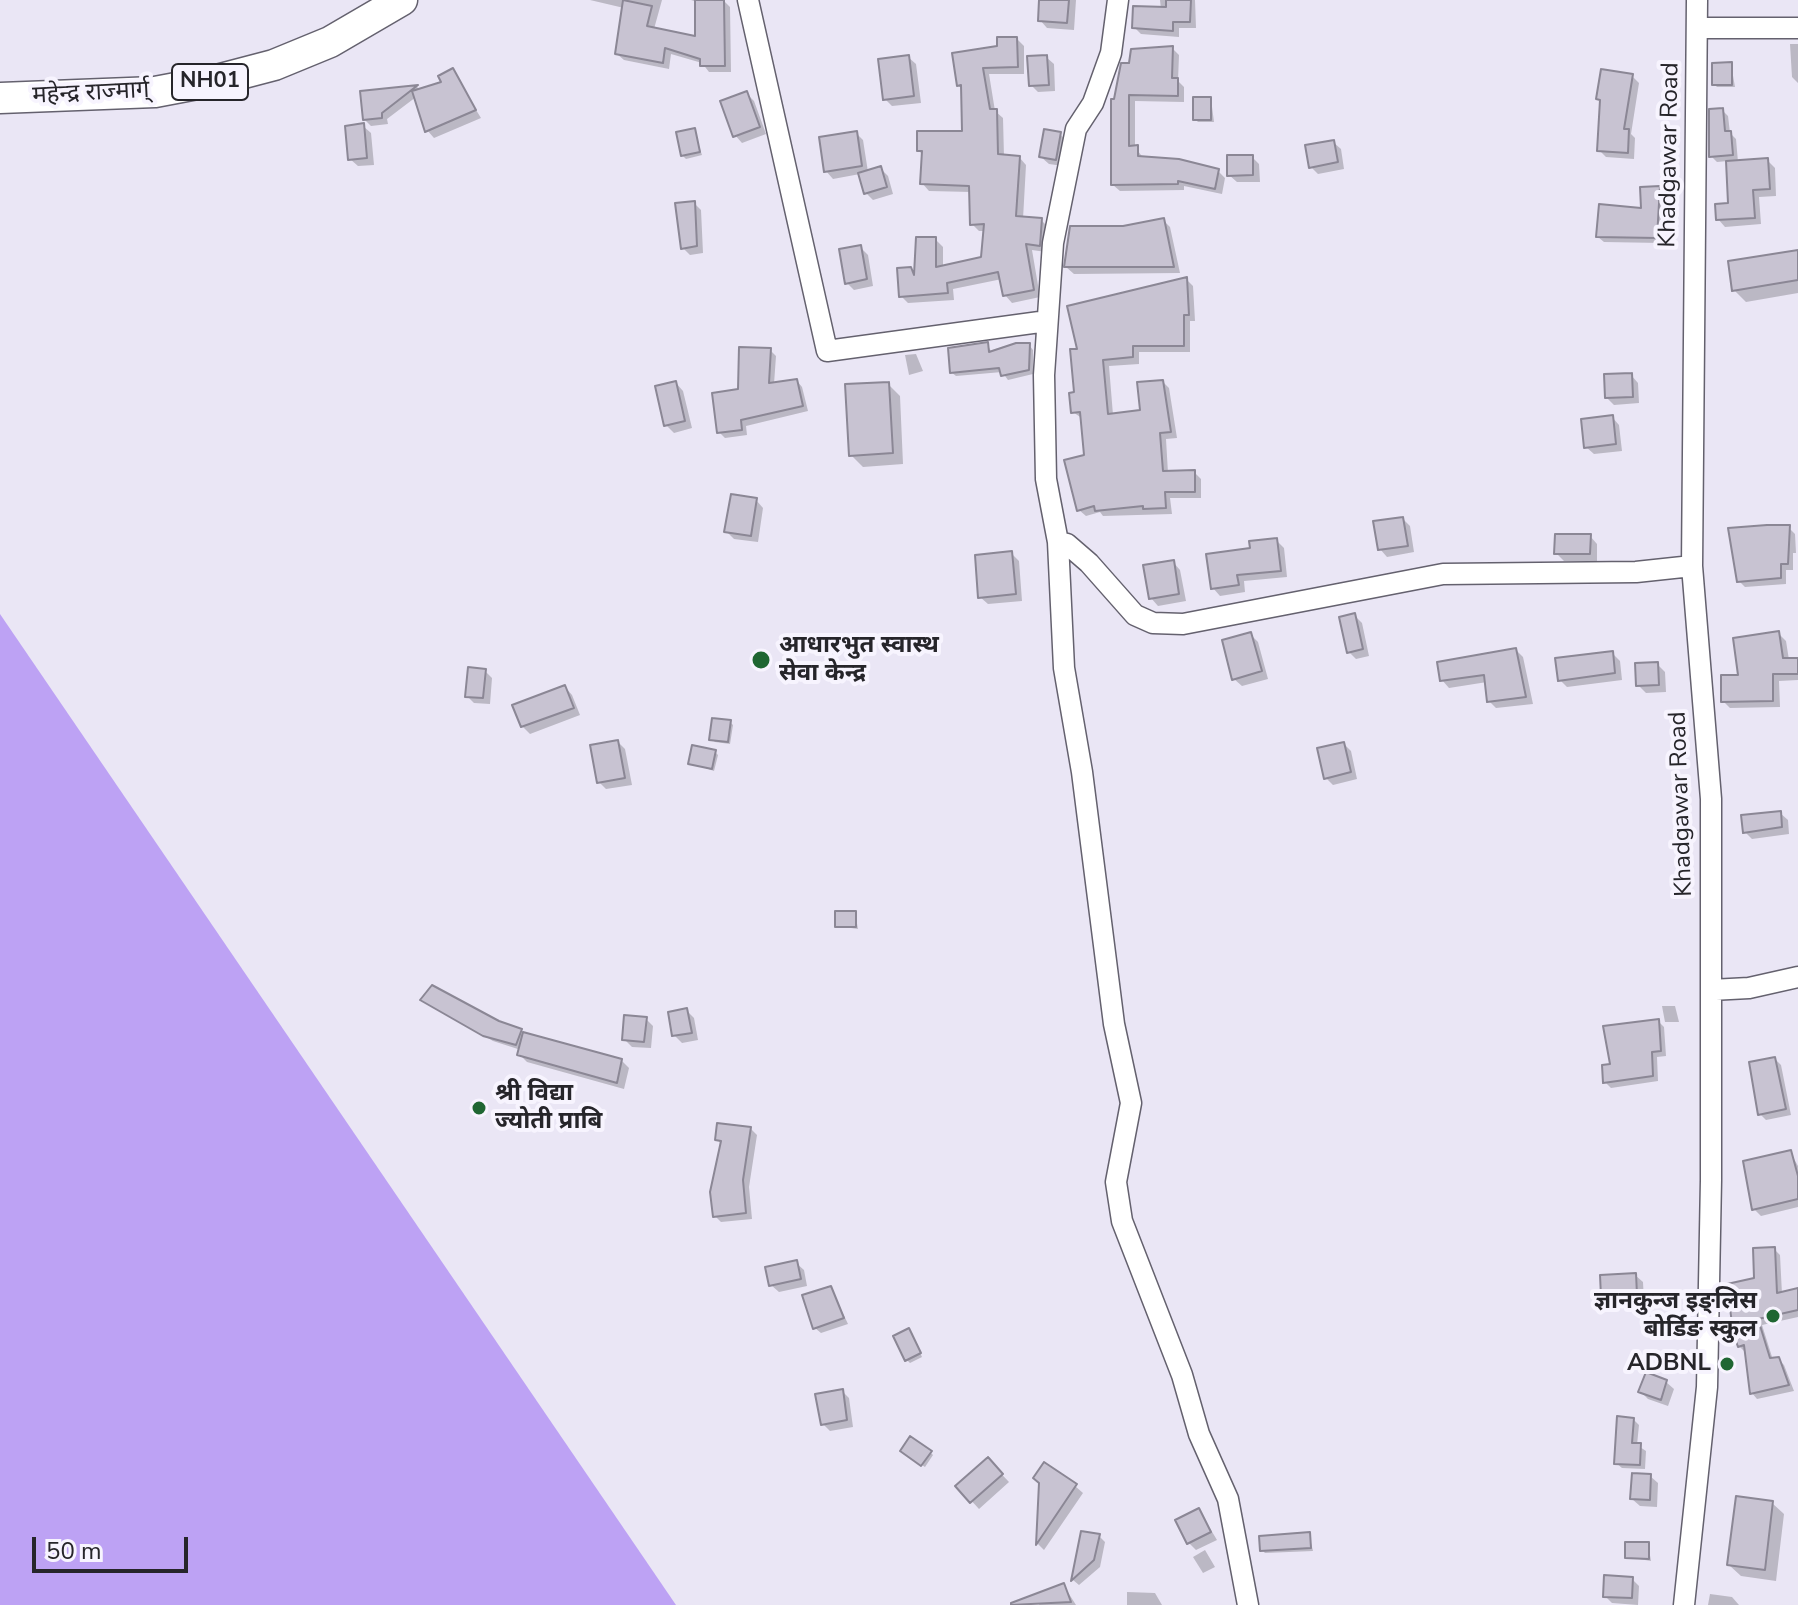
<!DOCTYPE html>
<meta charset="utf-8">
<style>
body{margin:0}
#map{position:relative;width:1798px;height:1605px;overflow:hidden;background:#eae6f5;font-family:"Nunito Sans",sans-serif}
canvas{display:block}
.scale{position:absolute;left:32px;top:1537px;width:156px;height:36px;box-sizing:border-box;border:4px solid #26252a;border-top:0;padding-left:10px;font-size:24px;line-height:28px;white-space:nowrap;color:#26252a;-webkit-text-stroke:6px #f7f4fe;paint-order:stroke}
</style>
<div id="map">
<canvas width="1798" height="1605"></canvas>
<div class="scale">50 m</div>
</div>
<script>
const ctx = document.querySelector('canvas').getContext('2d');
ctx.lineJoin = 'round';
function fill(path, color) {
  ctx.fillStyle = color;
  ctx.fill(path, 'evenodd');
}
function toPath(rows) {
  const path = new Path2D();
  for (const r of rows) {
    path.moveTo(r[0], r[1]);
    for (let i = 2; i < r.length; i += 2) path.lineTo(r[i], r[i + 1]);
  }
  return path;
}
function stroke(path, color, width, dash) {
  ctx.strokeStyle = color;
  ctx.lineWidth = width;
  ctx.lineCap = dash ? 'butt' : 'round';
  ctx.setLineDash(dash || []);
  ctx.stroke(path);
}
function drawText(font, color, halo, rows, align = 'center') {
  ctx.font = font + ' "Nunito Sans","Noto Sans Devanagari",sans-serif';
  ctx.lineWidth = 8;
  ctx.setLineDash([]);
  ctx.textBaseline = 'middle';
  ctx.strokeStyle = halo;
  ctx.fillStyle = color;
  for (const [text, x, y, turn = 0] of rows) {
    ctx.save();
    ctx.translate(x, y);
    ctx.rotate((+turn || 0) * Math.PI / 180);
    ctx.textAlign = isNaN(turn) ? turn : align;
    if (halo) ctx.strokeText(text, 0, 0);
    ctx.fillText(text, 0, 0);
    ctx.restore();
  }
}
fill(toPath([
 [0,614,676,1605,0,1605]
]), '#bda2f4');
fill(toPath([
 [590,0,662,0,654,29,697,39,697,2,691,0,723,0,730,7,731,72,709,72,702,63,671,54,669,69,624,60,617,54,624,8],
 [1041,0,1076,0,1074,30,1047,28,1040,20],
 [1160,0,1195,0,1196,28,1179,28,1179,37,1141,34,1134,27,1161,9],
 [1017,39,1024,46,1024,74,989,74,995,111,1003,118,1004,157,1019,157,1026,165,1023,219,1041,220,1049,228,1046,252,1032,250,1040,297,1012,303,1005,295,1002,279,953,289,954,300,908,303,901,296,911,269,916,274,935,239,943,247,943,267,983,258,985,231,979,231,972,224,971,192,929,191,922,183,923,155,919,151,964,133,963,89,958,85,999,48],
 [1790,44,1798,44,1798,83,1792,77],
 [1172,48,1179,55,1178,81,1184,87,1184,102,1135,101,1135,147,1144,159,1218,171,1225,178,1222,194,1184,186,1184,190,1120,191,1113,185,1116,101,1131,65],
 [908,57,916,64,921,103,892,106,885,99],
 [1046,57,1054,64,1055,91,1038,92,1031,85],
 [1731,64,1735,87,1717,87,1714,84],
 [452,71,481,118,434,138,427,130,416,97,387,119,388,124,371,126,364,119,362,93,417,87,421,91,444,84],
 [1632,76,1639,83,1631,134,1635,138,1634,159,1606,157,1599,150,1601,102,1598,99],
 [747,94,754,101,766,134,742,143,735,135],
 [1211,99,1214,122,1198,122,1195,119],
 [1722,110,1728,116,1730,133,1736,139,1738,162,1767,160,1775,168,1776,196,1759,197,1761,224,1725,227,1718,219,1730,205,1728,161,1717,162,1711,156],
 [363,126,371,133,374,165,358,166,350,159],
 [694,131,702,155,686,159,683,156],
 [856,133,863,140,868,172,880,168,888,176,893,194,873,200,866,193,860,174,833,179,826,171],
 [1060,134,1067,142,1063,166,1049,164,1041,157],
 [1333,142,1341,149,1344,169,1318,174,1311,167],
 [1252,157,1259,164,1260,182,1237,182,1229,175],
 [1659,188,1665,194,1662,243,1604,242,1598,237,1643,210],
 [694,203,701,210,703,253,690,255,683,248],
 [1163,220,1170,227,1180,273,1074,274,1066,267,1123,228],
 [860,247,868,255,873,286,854,290,847,283],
 [1798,252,1798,293,1746,302,1734,290],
 [1187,280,1193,286,1195,321,1190,321,1190,352,1139,352,1139,364,1109,366,1113,415,1142,412,1163,382,1169,388,1177,438,1166,439,1168,473,1194,472,1201,479,1201,498,1170,498,1172,514,1103,516,1100,512,1086,516,1079,510,1086,456,1083,419,1073,412,1079,351],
 [987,344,992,353,1029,345,1033,350,1033,374,1008,380,1002,372,956,376,951,372],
 [770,350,776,356,774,384,797,381,802,387,808,411,746,426,747,435,725,438,719,432,739,391],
 [916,354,923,371,909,375,905,355],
 [1631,375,1638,383,1639,403,1614,405,1607,398],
 [676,383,683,391,692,428,674,433,666,425],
 [888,384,900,396,903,464,863,467,851,455],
 [1612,417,1619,425,1622,451,1594,454,1586,447],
 [756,500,763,508,758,542,734,539,726,531],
 [1403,519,1410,526,1414,552,1387,557,1380,549],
 [1789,528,1795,534,1796,553,1793,553,1793,570,1786,570,1786,584,1745,587,1739,581],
 [1590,536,1597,544,1597,561,1564,561,1556,553],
 [1277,541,1284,548,1287,577,1244,581,1245,592,1220,596,1213,588],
 [1012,554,1019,561,1022,601,988,604,980,597],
 [1173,562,1180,570,1186,601,1158,606,1151,598],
 [1354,615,1362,623,1369,656,1356,659,1349,652],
 [1250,634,1258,642,1268,679,1242,686,1234,679],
 [1779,634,1786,641,1789,660,1798,660,1798,680,1779,681,1780,707,1730,708,1723,701],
 [1516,650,1523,657,1533,704,1496,708,1489,701,1487,682,1449,688,1442,680],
 [1612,653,1620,661,1622,680,1567,687,1560,680],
 [1657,664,1665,672,1666,692,1646,693,1638,685],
 [485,671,492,678,490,704,474,703,467,696],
 [565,687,572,695,580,715,530,734,522,726],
 [730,722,733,725,730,744,715,742,712,739],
 [618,742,625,749,632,785,606,789,599,782],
 [1344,744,1351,751,1357,779,1333,785,1326,778],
 [715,752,718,755,714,771,690,763],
 [1780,813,1788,820,1789,834,1752,839,1745,832],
 [855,913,858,929,837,926],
 [423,1000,525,1035,621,1060,629,1068,624,1089,527,1062,519,1054,521,1050,493,1041],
 [1662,1006,1675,1006,1679,1022,1665,1022],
 [686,1010,694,1018,698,1040,682,1043,674,1035],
 [646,1019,653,1026,651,1048,632,1047,624,1039],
 [1658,1021,1664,1027,1666,1056,1657,1057,1658,1081,1611,1088,1605,1082],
 [1775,1059,1781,1065,1791,1115,1766,1120,1760,1114],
 [751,1129,757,1135,749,1187,752,1219,721,1222,715,1216,722,1145,717,1139],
 [1790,1152,1798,1166,1798,1207,1761,1216,1754,1209],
 [1774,1249,1780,1255,1782,1294,1798,1290,1798,1317,1762,1325,1773,1360,1778,1359,1784,1365,1794,1391,1757,1399,1752,1393,1745,1352,1739,1346,1756,1280],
 [796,1263,804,1270,807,1286,779,1292,771,1285],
 [1635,1275,1643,1282,1644,1302,1611,1304,1603,1296],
 [831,1288,848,1324,821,1333,815,1328],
 [911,1334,922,1357,910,1363,907,1360],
 [1666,1382,1674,1389,1668,1406,1648,1399,1641,1392],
 [842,1391,849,1398,853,1427,830,1431,823,1424],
 [1633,1419,1639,1425,1637,1445,1646,1451,1645,1469,1622,1468,1616,1463],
 [930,1452,933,1455,925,1467,905,1454],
 [988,1460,1009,1482,979,1509,958,1486],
 [1650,1476,1658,1483,1657,1507,1640,1506,1632,1499],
 [1041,1484,1075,1486,1083,1493,1044,1550,1038,1544],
 [1772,1503,1784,1514,1776,1581,1741,1576,1729,1565],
 [1199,1510,1217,1540,1196,1550,1189,1543],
 [1083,1533,1099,1536,1105,1542,1100,1567,1079,1585,1073,1580],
 [1309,1535,1313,1551,1265,1553,1262,1550],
 [1648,1544,1651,1561,1627,1557],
 [1205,1550,1215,1567,1203,1573,1193,1557],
 [1632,1579,1639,1586,1638,1605,1612,1603,1605,1596],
 [1064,1586,1076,1605,1039,1605,1042,1594],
 [1127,1592,1155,1593,1162,1605,1127,1605],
 [1710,1594,1732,1597,1739,1605,1708,1605]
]), '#0003');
const building = toPath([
 [623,0,652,6,647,26,695,36,695,0,724,0,725,66,700,66,700,59,665,48,663,63,615,54,623,0],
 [1039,0,1069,0,1067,23,1038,21,1039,0],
 [1166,0,1191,0,1190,22,1173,22,1173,31,1132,28,1133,6,1166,7,1166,0],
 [997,37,1017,37,1018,67,983,68,990,109,997,109,998,154,1020,156,1016,216,1042,218,1040,246,1026,244,1034,290,1003,296,998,272,947,283,948,293,899,297,897,268,911,267,914,275,916,237,936,237,936,267,981,257,984,224,970,225,969,186,920,184,922,151,917,151,917,131,962,131,961,85,957,86,952,53,997,46,997,37],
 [1173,46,1172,78,1178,78,1178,96,1129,95,1129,146,1138,145,1138,156,1179,159,1219,169,1215,189,1178,181,1178,184,1111,185,1111,99,1114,99,1121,63,1129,63,1131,49,1173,46],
 [909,55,914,96,883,100,878,59,909,55],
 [1047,55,1049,85,1029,86,1027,56,1047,55],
 [1732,62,1732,85,1712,85,1712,63,1732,62],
 [453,68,476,110,425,132,412,91,441,82,438,76,453,68],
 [1601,69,1633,74,1624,129,1629,129,1628,153,1597,151,1600,100,1596,99,1601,69],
 [418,85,382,113,382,118,363,120,360,91,418,85],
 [747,91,760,127,733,137,720,101,747,91],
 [1193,97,1211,97,1211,120,1193,120,1193,97],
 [1723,108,1725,131,1731,131,1733,155,1709,157,1709,109,1723,108],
 [364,123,367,158,348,160,345,126,364,123],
 [695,128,700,152,681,156,676,132,695,128],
 [1044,129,1061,132,1056,160,1039,157,1044,129],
 [857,131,862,166,824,172,819,137,857,131],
 [1334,140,1338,162,1309,168,1305,145,1334,140],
 [1227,155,1253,155,1253,175,1227,176,1227,155],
 [1768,158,1770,189,1753,190,1755,218,1716,220,1715,204,1728,203,1726,161,1768,158],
 [881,166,887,187,864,194,858,173,881,166],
 [1660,186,1657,238,1596,237,1599,204,1641,208,1640,187,1660,186],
 [695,201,697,246,681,249,675,203,695,201],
 [1164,218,1174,267,1064,267,1070,226,1123,226,1164,218],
 [861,245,867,279,845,284,839,249,861,245],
 [1798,250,1798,280,1732,291,1728,261,1798,250],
 [1187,277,1189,315,1184,315,1184,346,1133,346,1133,357,1103,360,1108,414,1140,410,1137,382,1163,380,1171,432,1160,433,1163,471,1195,470,1195,492,1165,492,1166,508,1143,509,1143,506,1095,511,1094,506,1077,511,1064,460,1084,455,1080,412,1071,413,1069,393,1074,392,1070,349,1077,349,1067,306,1187,277],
 [988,342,989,352,1016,343,1030,343,1029,370,1001,376,999,368,950,373,948,348,988,342],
 [739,347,771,348,769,383,797,379,803,406,741,420,742,430,717,433,712,393,738,389,739,347],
 [1632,373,1633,397,1605,398,1604,374,1632,373],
 [676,381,685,421,664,426,655,386,676,381],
 [889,382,893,453,849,456,845,384,889,382],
 [1613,415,1616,444,1584,448,1581,419,1613,415],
 [731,494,757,498,751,536,724,532,731,494],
 [1403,517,1408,546,1378,550,1373,521,1403,517],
 [1767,525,1790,525,1788,564,1781,564,1781,578,1737,582,1728,528,1767,525],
 [1555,534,1591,534,1590,554,1554,554,1555,534],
 [1277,538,1281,571,1237,575,1239,585,1211,589,1206,554,1250,548,1249,541,1277,538],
 [1012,551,1016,594,978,598,975,555,1012,551],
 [1174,560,1179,594,1149,599,1143,565,1174,560],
 [1355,613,1363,649,1347,653,1339,617,1355,613],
 [1779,631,1783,658,1798,658,1798,674,1773,674,1773,701,1721,702,1721,675,1738,675,1733,638,1779,631],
 [1251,632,1262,671,1232,680,1222,640,1251,632],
 [1516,648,1526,697,1487,702,1484,675,1440,681,1437,662,1516,648],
 [1613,651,1615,673,1558,681,1555,658,1613,651],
 [1658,662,1659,685,1636,686,1635,663,1658,662],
 [468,667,486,669,483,698,465,697,468,667],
 [565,685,574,708,521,727,512,705,565,685],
 [712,718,731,720,728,742,709,740,712,718],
 [618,740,625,778,597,783,590,745,618,740],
 [1344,742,1351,772,1324,779,1317,748,1344,742],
 [692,745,716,750,712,769,688,764,692,745],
 [1781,811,1782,827,1743,833,1741,815,1781,811],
 [835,911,856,911,856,927,835,927,835,911],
 [432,985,499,1021,522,1029,516,1045,483,1036,420,1000,432,985],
 [687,1008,692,1033,672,1036,668,1012,687,1008],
 [624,1015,647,1017,644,1042,622,1040,624,1015],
 [1659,1019,1661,1051,1652,1052,1653,1076,1603,1083,1602,1065,1610,1064,1603,1026,1659,1019],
 [523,1032,622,1059,617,1083,517,1055,523,1032],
 [1775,1057,1786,1109,1758,1115,1749,1062,1775,1057],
 [717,1123,751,1127,743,1180,746,1213,713,1217,710,1192,721,1141,715,1140,717,1123],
 [1791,1150,1798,1176,1798,1199,1752,1210,1743,1161,1791,1150],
 [1775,1247,1777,1293,1798,1288,1798,1310,1758,1319,1770,1358,1779,1357,1789,1385,1750,1394,1744,1345,1738,1347,1733,1332,1727,1284,1754,1278,1753,1248,1775,1247],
 [797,1260,801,1279,769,1286,765,1267,797,1260],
 [1636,1273,1637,1295,1601,1297,1600,1275,1636,1273],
 [831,1286,844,1318,813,1329,802,1295,831,1286],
 [909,1328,921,1353,905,1361,893,1336,909,1328],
 [1646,1372,1667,1380,1661,1400,1638,1392,1646,1372],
 [843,1389,847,1420,821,1425,815,1394,843,1389],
 [1617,1416,1634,1418,1632,1443,1641,1443,1640,1465,1614,1464,1617,1416],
 [910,1436,932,1451,921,1466,900,1451,910,1436],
 [988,1457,1003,1474,970,1503,955,1486,988,1457],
 [1044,1462,1077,1484,1036,1545,1039,1483,1033,1478,1044,1462],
 [1632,1473,1651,1474,1650,1500,1630,1499,1632,1473],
 [1736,1496,1773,1501,1765,1570,1727,1565,1736,1496],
 [1199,1508,1211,1532,1187,1544,1175,1520,1199,1508],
 [1081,1531,1100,1534,1094,1560,1071,1581,1081,1531],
 [1310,1532,1311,1548,1260,1551,1259,1536,1310,1532],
 [1625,1542,1649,1542,1649,1559,1625,1558,1625,1542],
 [1604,1575,1633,1577,1632,1598,1603,1597,1604,1575],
 [1064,1583,1071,1602,1011,1605,1011,1603,1064,1583]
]);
fill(building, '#c8c3d2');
stroke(building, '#8b8795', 2);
const minor = toPath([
 [748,0,827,351,1047,321],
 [1118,0,1111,53,1093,103,1076,129,1053,243,1044,375,1046,479,1058,542,1064,668,1082,772,1114,1024,1131,1103,1116,1182,1122,1221,1182,1375,1199,1434,1228,1499,1248,1605],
 [1698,28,1798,28],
 [1058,542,1067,544,1089,563,1135,615,1153,623,1183,624,1443,574,1636,572,1692,566],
 [1711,990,1749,988,1798,977],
 [1684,1605,1707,1387,1711,1180,1711,799,1692,566,1697,0]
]);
const highway = toPath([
 [0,98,155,92,213,81,274,65,330,42,402,0]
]);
stroke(minor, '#64616e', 23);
stroke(highway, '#64616e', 33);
stroke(minor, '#fff', 20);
stroke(highway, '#fff', 30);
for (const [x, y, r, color] of [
 [761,660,10,"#1f6632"],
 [479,1108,8,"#1f6632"],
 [1773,1316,8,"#1f6632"],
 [1727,1364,8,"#1f6632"]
]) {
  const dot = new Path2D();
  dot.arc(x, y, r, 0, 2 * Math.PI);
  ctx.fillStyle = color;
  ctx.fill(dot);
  stroke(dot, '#f7f4fe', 3);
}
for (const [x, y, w] of [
 [210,82,76]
]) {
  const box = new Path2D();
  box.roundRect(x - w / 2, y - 18, w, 36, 6);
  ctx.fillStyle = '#f7f4fe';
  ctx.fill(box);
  stroke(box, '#26252a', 2);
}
drawText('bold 22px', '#26252a', null, [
 ["NH01",210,82]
]);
drawText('24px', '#26252a', '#f7f4fe', [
 ["महेन्द्र राज्मार्ग्",91,94,-3],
 ["Khadgawar Road",1670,155,-89],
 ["Khadgawar Road",1682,804,-92]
]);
drawText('bold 24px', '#26252a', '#f7f4fe', [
 ["आधारभुत स्वास्थ",779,646],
 ["सेवा केन्द्र",779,674],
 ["श्री विद्या",495,1094],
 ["ज्योती प्राबि",495,1122],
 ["ज्ञानकुन्ज इङ्लिस",1757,1302,"right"],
 ["बोर्डिङ स्कुल",1757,1330,"right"],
 ["ADBNL",1711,1364,"right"]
], 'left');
</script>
